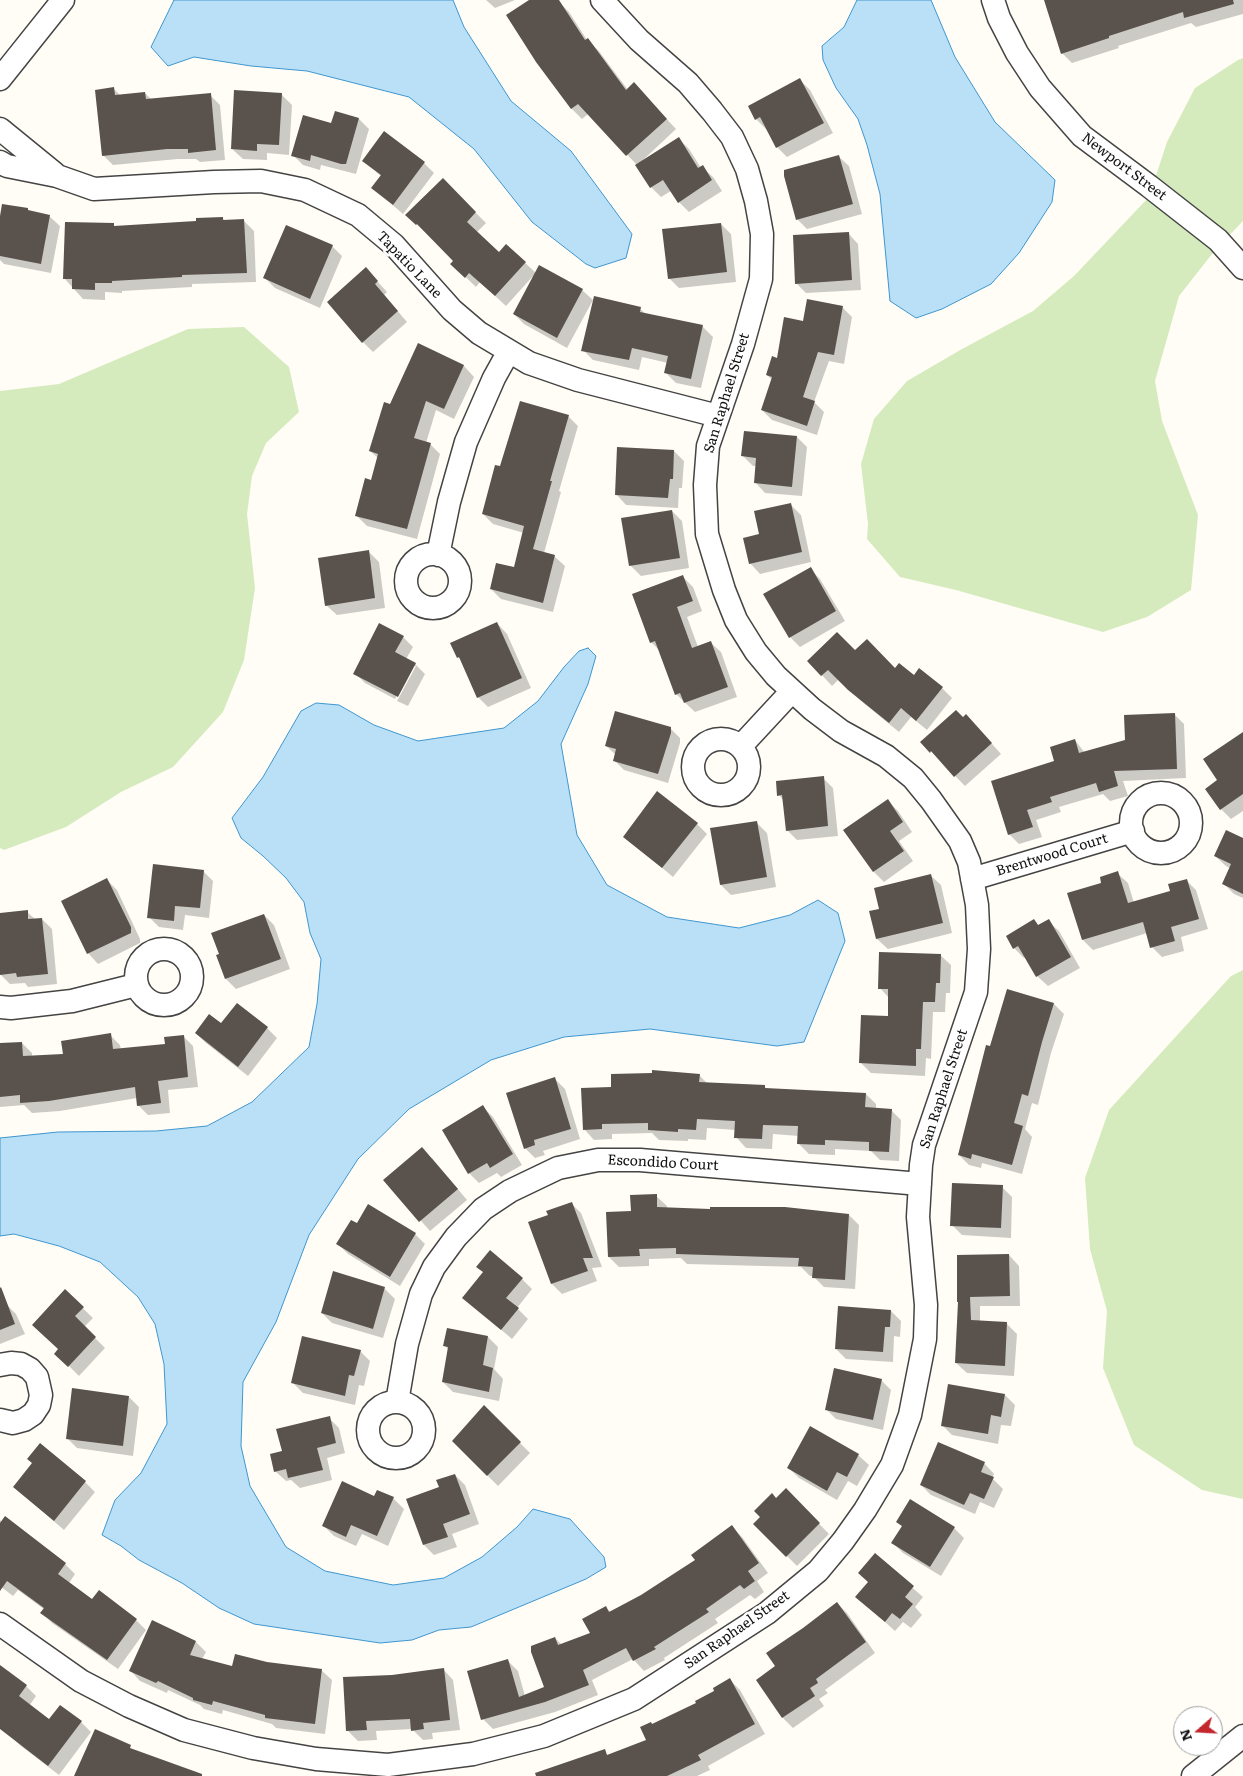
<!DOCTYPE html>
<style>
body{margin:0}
#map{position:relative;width:1243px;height:1776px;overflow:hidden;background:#fffdf5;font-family:Literata,serif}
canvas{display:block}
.north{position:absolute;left:1173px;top:1706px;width:50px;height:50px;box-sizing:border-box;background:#fff;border:1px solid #a0a0a0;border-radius:50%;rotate:251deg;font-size:14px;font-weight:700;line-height:20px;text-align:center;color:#111}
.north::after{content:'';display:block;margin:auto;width:18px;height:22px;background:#c4262e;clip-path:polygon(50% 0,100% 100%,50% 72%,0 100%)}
</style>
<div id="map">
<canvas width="1243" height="1776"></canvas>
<div class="north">N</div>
</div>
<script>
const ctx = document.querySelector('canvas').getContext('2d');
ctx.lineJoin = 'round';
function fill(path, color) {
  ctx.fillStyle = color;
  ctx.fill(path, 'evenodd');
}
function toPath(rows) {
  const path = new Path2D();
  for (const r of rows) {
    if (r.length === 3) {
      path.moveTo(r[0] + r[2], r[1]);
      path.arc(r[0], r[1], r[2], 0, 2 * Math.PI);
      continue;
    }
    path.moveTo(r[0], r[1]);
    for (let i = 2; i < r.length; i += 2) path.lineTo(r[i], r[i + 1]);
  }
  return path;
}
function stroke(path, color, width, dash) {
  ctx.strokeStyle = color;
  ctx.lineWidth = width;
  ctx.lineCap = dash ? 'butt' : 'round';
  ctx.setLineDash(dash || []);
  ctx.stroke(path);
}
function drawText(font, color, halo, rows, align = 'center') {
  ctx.font = font + ' Literata,serif';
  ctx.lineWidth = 5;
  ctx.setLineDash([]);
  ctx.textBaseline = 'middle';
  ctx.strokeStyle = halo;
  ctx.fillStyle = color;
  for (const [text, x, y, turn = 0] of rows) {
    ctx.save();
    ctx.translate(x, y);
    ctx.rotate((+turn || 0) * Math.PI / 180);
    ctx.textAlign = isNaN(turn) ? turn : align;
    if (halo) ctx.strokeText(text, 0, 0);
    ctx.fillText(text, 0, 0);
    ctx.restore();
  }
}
fill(toPath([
 [1243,58,1243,221,1216,249,1179,296,1155,381,1162,421,1198,515,1191,590,1147,617,1103,632,956,590,900,577,867,539,868,524,861,464,874,419,907,381,962,349,1033,311,1074,276,1149,197,1167,142,1195,88,1238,60],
 [244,327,289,367,299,412,266,443,252,476,247,514,255,588,244,660,223,712,173,767,121,792,66,827,4,850,0,848,0,391,59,384,188,329],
 [1243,970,1243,1499,1202,1490,1134,1445,1103,1368,1107,1311,1090,1249,1085,1178,1109,1110,1231,976]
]), '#d5ebbd');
const water = toPath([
 [174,0,453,0,464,27,511,101,571,151,632,234,626,258,595,268,586,264,532,222,474,149,409,97,307,71,251,66,194,57,168,66,151,47,174,0],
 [857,0,931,0,955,57,995,122,1055,180,1052,202,1019,253,991,284,942,309,916,318,890,301,880,194,867,145,858,119,836,88,823,60,822,46,844,27,857,0],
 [588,648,596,656,588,684,561,744,577,835,607,885,667,917,739,928,790,915,818,900,838,913,845,941,804,1042,777,1046,650,1029,564,1037,491,1060,409,1109,358,1159,309,1235,276,1322,243,1382,241,1446,250,1486,286,1547,325,1571,393,1585,444,1578,482,1557,517,1527,533,1509,570,1519,604,1557,606,1567,586,1579,471,1627,439,1630,412,1640,380,1643,254,1624,219,1608,182,1583,139,1560,121,1546,102,1535,115,1500,141,1473,167,1424,164,1364,155,1324,138,1297,100,1262,59,1246,14,1234,0,1236,0,1138,58,1132,156,1131,207,1126,252,1102,309,1047,317,1004,321,959,310,933,304,902,286,878,263,856,241,838,232,818,263,777,301,711,316,703,339,705,374,725,418,741,504,728,538,701,564,667,579,651,588,648]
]);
fill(water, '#b9e0f7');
stroke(water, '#3f96cf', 1);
fill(toPath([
 [486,0,515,0,495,8],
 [531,0,555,0,559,2,569,12,587,40,598,50,628,90,634,84,676,129,642,161,679,139,689,149,701,168,702,167,713,177,722,191,689,212,679,202,671,191,661,197,651,187,637,165,588,114,582,119,572,109,537,62],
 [1050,0,1243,0,1243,14,1196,27,1191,23,1118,46,1119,48,1072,63,1062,53],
 [800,80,810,90,833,133,787,157,777,147,766,129,756,119],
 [114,89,121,96,145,93,151,99,210,95,220,105,225,160,200,162,196,159,178,159,113,165,103,155],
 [281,94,292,105,289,155,267,153,267,160,243,159,232,149],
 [335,113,359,119,369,129,356,174,321,165,320,170,303,165,293,155,332,125],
 [838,156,849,166,862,214,807,229,797,219],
 [364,161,424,163,434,173,403,214,373,188,382,177],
 [443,180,486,223,476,233,499,254,506,245,536,273,582,290,593,300,567,348,524,324,514,314,534,275,506,306,480,282,476,287,452,264,455,261,407,215],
 [30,212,49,216,60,226,51,273,4,264,0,260,0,223],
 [222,218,226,221,244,221,254,231,256,282,192,284,192,287,122,291,122,293,105,292,105,300,83,299,64,278,113,225,116,227,197,222],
 [721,224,731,234,736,282,679,288,669,278],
 [848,233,858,244,861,290,806,293,796,283],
 [332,246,342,256,320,308,275,288,265,278],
 [366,269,387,292,384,295,407,322,373,352,363,342],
 [842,307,852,317,844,364,829,361,814,402,824,412,817,435,772,420,762,410,772,380,767,375,804,322],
 [640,309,646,314,702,326,713,337,701,388,676,383,666,373,668,363,642,357,639,370,593,360,583,350],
 [419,345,464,366,474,377,454,419,436,410,426,443,430,444,440,454,417,539,367,526,357,516,372,481,378,458,370,451],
 [568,416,578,426,559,491,561,492,544,553,554,556,565,566,553,612,501,599,491,589,515,569,524,533,493,524,483,514,501,468],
 [797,437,807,447,802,496,765,493,755,482,757,466,753,466,743,456],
 [674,451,684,461,682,488,679,488,678,508,626,505,616,494],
 [790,504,801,515,811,562,760,574,750,563,761,535],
 [672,511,682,521,689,568,641,576,631,566,623,520],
 [368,551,379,562,385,608,337,615,326,605],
 [810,569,820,579,845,621,800,647,790,637],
 [683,577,693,587,702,611,687,617,698,647,710,642,721,652,737,697,695,712,676,694,660,651,651,642],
 [497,623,507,634,531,688,488,707,478,697,462,661,458,657],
 [403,637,413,647,406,659,415,664,425,674,408,706,397,701,416,666,413,666,395,699,365,683,355,673],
 [809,661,896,670,942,688,952,698,927,730,911,717,899,732,860,700,839,679,832,686],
 [1174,714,1184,724,1186,778,1123,781,1128,796,1110,801,1103,794,1059,807,1061,812,1036,820,1042,837,1019,844,1009,834,1056,762,1075,740,1085,753,1126,741],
 [963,719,976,726,1001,754,965,786,922,742],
 [670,728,680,738,680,743,668,783,624,770,614,760,616,755,606,746],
 [1243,741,1243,811,1231,819,1221,809,1219,780],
 [823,778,833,788,838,836,797,840,787,830,784,801,779,795],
 [888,801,898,811,912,832,899,841,913,861,884,882,874,872],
 [757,823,767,833,776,887,731,895,721,885],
 [697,824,707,834,673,877,624,836],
 [1243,839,1243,898,1234,894,1224,884,1231,869,1226,866,1215,856],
 [203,871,213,881,209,918,185,915,183,930,159,927,149,917],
 [1117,873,1128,883,1134,903,1172,892,1186,880,1196,890,1208,929,1181,937,1184,951,1162,957,1152,947,1147,933,1093,950,1083,940,1069,894,1103,883],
 [930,875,941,885,952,933,888,949,877,939,871,912,881,910],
 [107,880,117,890,140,939,140,943,98,964,88,953,63,902],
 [27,912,35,919,42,919,52,929,57,984,28,987,25,983,10,984,0,974,0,914],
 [264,915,274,925,290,969,236,989,226,979],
 [1034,921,1039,926,1048,921,1059,931,1080,968,1048,986,1037,976,1026,957,1024,958,1014,948],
 [940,955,951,965,950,993,946,993,945,1012,933,1012,931,1059,926,1058,925,1076,871,1073,861,1063,889,1017,889,998,880,988],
 [1008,991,1054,1004,1064,1014,1051,1053,1038,1105,1032,1103,1025,1129,1032,1137,1022,1174,982,1163,981,1168,969,1165,959,1155],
 [237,1005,267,1028,277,1038,248,1076,206,1043,196,1033,222,1025],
 [110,1035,120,1045,121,1050,166,1045,183,1036,193,1046,198,1087,168,1090,170,1113,148,1115,138,1105,137,1098,60,1111,32,1113,24,1105,0,1107,0,1044,22,1043,32,1053,32,1057,65,1055],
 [699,1075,708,1084,764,1086,767,1089,866,1094,876,1104,876,1109,891,1110,901,1120,899,1161,880,1160,871,1151,835,1149,835,1155,809,1154,799,1144,799,1136,773,1134,772,1149,746,1148,736,1137,736,1130,707,1128,706,1140,688,1139,688,1141,659,1140,652,1133,612,1134,612,1139,594,1140,584,1129,612,1088],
 [555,1079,565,1089,580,1139,543,1151,545,1155,535,1158,525,1148],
 [483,1107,493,1117,522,1165,501,1177,497,1173,479,1183,469,1173],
 [432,1158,467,1200,430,1231,385,1180],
 [1002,1187,1012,1197,1011,1238,962,1235,952,1225],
 [656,1196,667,1206,667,1209,849,1215,859,1225,855,1289,824,1287,813,1276,810,1276,801,1267,687,1264,681,1258,649,1259,649,1266,619,1267,609,1257,632,1212],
 [571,1203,581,1213,602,1267,592,1268,597,1281,562,1294,552,1284],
 [357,1225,415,1234,425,1244,400,1286,348,1254,338,1244],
 [1009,1255,1019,1266,1020,1306,980,1306,980,1322,1006,1323,1017,1334,1014,1376,967,1373,956,1363,960,1303],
 [484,1273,522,1279,532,1289,517,1308,528,1319,512,1339,464,1298],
 [384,1288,395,1299,383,1338,332,1323,322,1313],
 [65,1291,93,1318,84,1327,105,1348,79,1376,56,1353,59,1350],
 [0,1301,6,1304,16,1314,25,1334,0,1344],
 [891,1311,901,1321,900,1337,894,1336,893,1362,846,1359,836,1349],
 [488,1337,498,1347,494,1369,503,1379,499,1401,453,1392,443,1382,449,1350,445,1346],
 [360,1351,370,1361,364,1386,359,1385,355,1405,303,1393,293,1383],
 [881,1380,891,1390,883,1430,836,1419,826,1409],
 [1005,1395,1015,1405,1011,1426,1001,1425,998,1444,952,1435,942,1425],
 [129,1397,139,1407,133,1456,77,1448,67,1438],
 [484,1407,530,1453,498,1486,453,1441],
 [329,1418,339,1428,345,1453,327,1458,332,1480,300,1488,291,1480,286,1481,275,1471,283,1452],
 [858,1455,869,1465,857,1486,848,1481,837,1500,799,1478,789,1468],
 [984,1463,994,1474,992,1478,1003,1489,994,1508,980,1502,975,1514,931,1495,921,1485],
 [455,1475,465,1485,479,1524,452,1534,457,1547,434,1555,424,1545,440,1488],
 [85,1482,95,1492,64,1530,14,1487],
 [786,1490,829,1534,797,1566,755,1524],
 [377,1491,394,1499,404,1509,388,1546,362,1534,356,1546,334,1536,324,1526,375,1498],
 [6,1517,65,1564,75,1574,69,1583,92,1601,99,1592,136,1620,146,1630,118,1669,52,1623,42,1613,45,1610,18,1590,13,1596,0,1586,0,1520,2,1522],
 [897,1522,954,1528,964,1538,941,1576,903,1553,893,1543,903,1527],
 [732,1527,742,1537,768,1573,757,1581,764,1592,755,1599,750,1595,715,1619,718,1623,664,1658,665,1660,644,1671,633,1659,592,1680,598,1695,555,1712,493,1729,483,1719,508,1661,518,1671,525,1696,546,1688,555,1638,562,1645,591,1634,606,1608,611,1612,642,1596,697,1561],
 [875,1555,923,1597,915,1607,922,1615,911,1628,903,1622,895,1631,857,1597,869,1582],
 [837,1603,847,1613,875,1653,825,1690,828,1693,819,1699,824,1706,793,1728,783,1718,777,1667],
 [196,1642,206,1652,202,1659,233,1668,321,1670,332,1680,325,1734,276,1728,272,1724,223,1710,222,1714,204,1709,200,1705,168,1690,167,1693,140,1681,130,1670],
 [0,1666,26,1686,36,1696,29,1706,49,1721,60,1706,81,1722,91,1732,59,1775,21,1746,0,1726],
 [443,1669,453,1680,460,1730,432,1733,433,1739,423,1740,412,1729,376,1731,377,1740,358,1741,348,1731,392,1676],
 [730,1680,740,1690,765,1734,708,1766,710,1770,697,1776,665,1776,653,1725,698,1703]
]), '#0003');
fill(toPath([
 [529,0,559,0,585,40,588,38,626,90,634,82,667,119,626,156,578,104,571,109,536,62,506,15],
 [1044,0,1233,0,1234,4,1184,18,1183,12,1109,36,1109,38,1061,54],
 [800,78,824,123,776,148,760,117,755,120,748,106],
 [114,87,115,95,145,92,146,99,211,93,216,150,188,153,188,149,167,149,102,156,95,90],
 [234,90,282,93,279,145,257,144,257,151,231,149],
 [335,111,359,118,346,164,341,164,311,155,310,161,291,156,303,115,331,123],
 [384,131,425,162,393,205,371,188,381,175,362,161],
 [679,137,698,168,703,165,712,180,678,203,663,180,650,188,635,165],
 [839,155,853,204,796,220,784,176,784,170],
 [443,178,476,212,467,222,499,252,506,244,526,262,495,296,469,273,465,278,450,264,453,261,417,224,416,225,405,215],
 [2,204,28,208,28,210,50,215,41,264,0,256,0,216],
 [223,217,223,220,244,219,247,273,182,275,182,277,112,281,112,283,95,283,95,290,72,289,72,279,63,279,65,222,114,223,114,226,196,221,196,218],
 [721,223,727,272,668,279,662,229],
 [286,225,333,245,310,299,263,278],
 [849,232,852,280,795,284,793,235],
 [539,265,583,289,557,338,513,314],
 [366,267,378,281,375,284,398,311,362,343,327,302],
 [594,296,641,307,640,312,703,325,691,379,664,373,668,356,632,348,629,360,581,351],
 [807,299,843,306,834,355,818,352,803,397,815,401,807,426,761,410,772,377,766,375,772,356,777,358,784,317,803,321],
 [418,343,464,365,444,409,426,401,414,438,431,443,407,529,355,516,365,478,371,480,378,454,369,451,384,402,390,404],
 [520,401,569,415,550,481,552,481,533,549,555,555,543,603,490,589,496,563,514,567,524,526,482,514,495,465,500,466],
 [744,431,797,436,792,487,754,483,756,458,741,456],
 [617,447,674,450,673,479,670,479,668,498,615,495],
 [791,503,802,552,749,564,743,538,759,534,754,511],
 [672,510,680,558,629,566,621,518],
 [369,550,375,598,325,606,318,558],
 [811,567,836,611,789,638,763,594],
 [683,575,693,601,677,607,692,648,711,641,728,687,684,703,680,693,675,695,655,641,650,643,632,594],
 [497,622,522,678,477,698,459,657,457,658,450,643],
 [379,623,404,636,395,652,416,663,398,697,353,674],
 [837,632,855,650,867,639,895,668,899,663,914,675,919,668,943,687,916,721,901,708,889,723,848,690,828,670,821,676,807,661],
 [956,710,963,717,966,714,992,743,954,777,931,751,930,753,920,742],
 [615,711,671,727,671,733,658,774,613,761,616,749,605,746],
 [1175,713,1177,769,1114,771,1118,786,1099,792,1096,783,1050,797,1052,802,1027,810,1033,827,1008,835,991,781,1054,761,1050,747,1075,739,1079,753,1125,740,1124,715],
 [1243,732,1243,794,1220,810,1205,789,1217,780,1203,759],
 [824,776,828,826,786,831,782,795,777,796,776,781],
 [657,791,698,823,662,868,623,837],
 [888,799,903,822,890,831,904,851,873,872,843,830],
 [757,821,767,877,720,885,710,828],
 [1226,830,1243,838,1243,894,1222,884,1231,864,1214,856],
 [153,864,204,870,200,908,175,906,174,921,147,918],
 [1118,871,1128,903,1170,891,1168,884,1187,879,1199,919,1171,927,1175,941,1150,948,1143,922,1082,940,1067,893,1101,883,1100,877],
 [931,874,943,923,876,939,869,911,879,909,874,888],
 [107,878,131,927,131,933,87,954,61,901],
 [28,910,28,919,42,918,48,974,17,977,16,973,0,975,0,913],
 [264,914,281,959,225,979,216,955,219,954,211,933],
 [1034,919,1038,925,1049,919,1071,957,1036,977,1018,946,1013,949,1006,936],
 [879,952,941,954,940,983,936,983,935,1002,923,1002,921,1049,916,1049,916,1066,859,1063,861,1015,888,1016,888,989,878,989],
 [1007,989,1054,1003,1042,1042,1028,1096,1022,1094,1014,1123,1023,1126,1012,1165,972,1154,971,1159,958,1155,986,1045,990,1046],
 [237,1003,268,1027,238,1067,195,1033,209,1014,221,1023],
 [111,1033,113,1049,165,1044,164,1037,184,1035,188,1077,158,1081,161,1103,137,1106,135,1087,49,1101,20,1103,20,1095,0,1097,0,1043,22,1042,23,1056,63,1054,61,1041],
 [652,1070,700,1074,699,1082,765,1085,765,1088,866,1093,865,1107,892,1109,889,1152,869,1151,869,1142,825,1140,825,1145,797,1144,798,1126,763,1125,762,1139,734,1138,735,1121,697,1119,696,1130,678,1129,678,1132,648,1130,648,1123,602,1124,602,1129,583,1130,581,1088,611,1087,611,1074,652,1073],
 [555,1077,571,1129,534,1140,535,1145,524,1149,506,1093],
 [483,1105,513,1154,490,1168,487,1163,468,1174,442,1130],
 [422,1147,458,1189,419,1222,383,1180],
 [952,1183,1003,1185,1001,1228,950,1226],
 [657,1194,657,1207,710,1209,710,1207,785,1207,849,1214,845,1280,812,1278,813,1267,798,1266,799,1258,676,1254,676,1248,639,1249,640,1256,608,1257,606,1212,631,1211,630,1195],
 [572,1202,593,1258,583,1258,588,1271,551,1284,528,1222,548,1215,546,1211],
 [368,1204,416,1233,390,1277,336,1244,351,1220,357,1223],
 [490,1250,523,1278,506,1298,519,1308,501,1330,462,1298,483,1272,476,1267],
 [1009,1254,1010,1296,970,1297,971,1320,1007,1322,1005,1366,955,1363,958,1302,957,1302,957,1255],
 [333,1271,385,1287,373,1329,321,1313],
 [1,1287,15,1324,0,1330,0,1288],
 [65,1289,84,1307,75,1316,96,1337,68,1367,54,1354,58,1349,32,1325],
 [838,1306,891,1310,890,1327,885,1327,883,1352,835,1349],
 [447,1328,488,1336,483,1365,493,1368,489,1392,442,1382,448,1347,443,1346],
 [302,1336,361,1350,354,1376,349,1375,345,1396,291,1383],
 [834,1368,882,1379,873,1420,825,1410],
 [948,1384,1005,1394,1001,1417,991,1415,988,1434,941,1426],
 [72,1388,129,1396,123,1446,66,1439],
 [484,1405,521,1442,487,1476,452,1441],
 [330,1416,336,1443,317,1448,323,1470,288,1478,286,1469,274,1472,270,1454,282,1451,276,1429],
 [810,1426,859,1454,847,1477,837,1472,827,1491,787,1468],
 [938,1442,985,1462,981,1472,994,1477,984,1499,970,1493,964,1505,920,1485],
 [40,1443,86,1481,54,1521,13,1487,32,1463,27,1459],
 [455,1474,470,1514,443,1524,448,1537,423,1545,406,1499,439,1487,436,1480],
 [342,1481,374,1496,377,1490,394,1497,377,1536,351,1525,346,1537,322,1526],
 [786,1488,820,1523,786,1557,753,1524,760,1517,754,1511,772,1493,776,1498],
 [910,1499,955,1527,930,1567,891,1543,902,1526,896,1522],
 [5,1516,66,1563,58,1574,92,1599,99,1590,137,1619,107,1660,40,1613,44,1608,7,1581,0,1591,0,1523],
 [732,1525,759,1563,748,1571,755,1581,744,1589,740,1585,706,1609,709,1612,654,1647,656,1649,633,1661,626,1648,583,1670,589,1685,545,1702,481,1720,467,1671,508,1659,519,1697,544,1687,531,1652,531,1646,555,1637,558,1645,590,1633,582,1619,606,1606,609,1612,641,1595,695,1560,691,1555],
 [875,1553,914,1586,905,1597,913,1604,900,1619,892,1613,885,1622,855,1597,868,1582,858,1573],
 [837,1602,866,1642,816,1679,818,1683,810,1688,815,1696,782,1718,756,1680,775,1666,766,1653,803,1628],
 [152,1620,196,1641,190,1655,232,1666,235,1654,267,1662,322,1669,315,1724,265,1718,265,1715,213,1701,212,1705,193,1700,193,1698,158,1681,156,1683,129,1671],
 [0,1665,27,1685,19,1696,49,1719,60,1705,82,1721,48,1766,0,1729],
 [444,1668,450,1720,423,1723,424,1729,411,1731,410,1719,366,1721,367,1730,346,1731,343,1677,392,1675],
 [730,1678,755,1724,698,1755,701,1760,667,1776,536,1776,535,1773,605,1749,607,1755,646,1740,640,1727,651,1722,652,1724,696,1703,695,1701,714,1691,713,1688],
 [95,1729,131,1745,130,1748,202,1774,202,1776,74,1776]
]), '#5a524d');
const minor = toPath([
 [993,0,999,18,1017,53,1040,88,1082,136,1149,186,1218,240,1243,268],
 [0,79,63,0],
 [0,129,54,173],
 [0,162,7,166,57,176,94,189,214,182,261,181,305,190,358,215,394,245,452,310,479,333,529,363,578,380,718,416],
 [433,581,27],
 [438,555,449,502,466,442,494,378,509,351],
 [721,767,28],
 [741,746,792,691],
 [1161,823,30],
 [972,879,1133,831],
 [164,977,28],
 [0,1007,11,1008,72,1001,136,985],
 [0,1365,11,1363,21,1364,30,1369,37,1377,41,1395,39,1405,33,1414,24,1420,13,1423,0,1420],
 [397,1402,407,1344,421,1294,434,1267,456,1237,483,1209,510,1191,558,1168,598,1160,640,1160,920,1184],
 [396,1430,28],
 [0,1624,81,1681,129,1706,184,1730,253,1748,316,1759,388,1765,473,1754,544,1736,634,1699,767,1613,818,1571,843,1541,865,1510,892,1465,910,1415,925,1339,926,1305,918,1217,921,1165,924,1145,976,992,979,949,977,905,969,862,960,841,931,800,913,778,886,756,841,731,812,709,776,676,756,652,736,620,724,590,707,534,705,485,708,446,743,344,761,279,762,234,756,201,747,169,732,137,712,111,688,83,639,40,602,0],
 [1193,1776,1243,1736]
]);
stroke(minor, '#444', 25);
stroke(minor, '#fff', 22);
drawText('14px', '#111', '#fff', [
 ["Newport Street",1124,167,37],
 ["Tapatio Lane",409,265,46],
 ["San Raphael Street",727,393,-73],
 ["Brentwood Court",1052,855,-17],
 ["San Raphael Street",944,1089,-72],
 ["Escondido Court",663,1163,3],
 ["San Raphael Street",737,1630,-35]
]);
</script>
